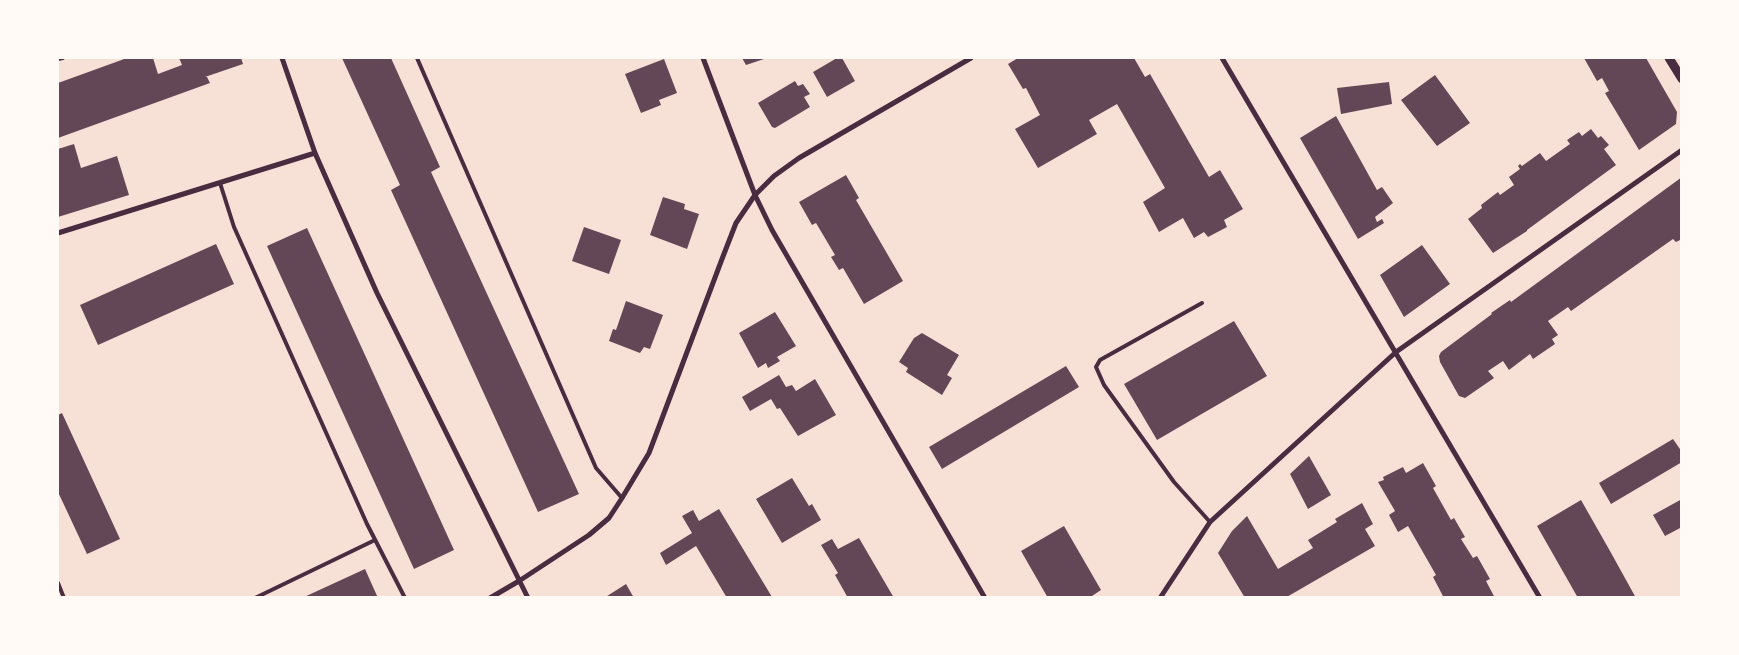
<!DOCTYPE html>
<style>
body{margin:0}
#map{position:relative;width:1739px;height:655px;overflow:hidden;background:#f7e1d7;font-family:"Open Sans",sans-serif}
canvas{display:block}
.frame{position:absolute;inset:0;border:59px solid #fffaf5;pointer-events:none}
</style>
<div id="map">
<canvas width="1739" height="655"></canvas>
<div class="frame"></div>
</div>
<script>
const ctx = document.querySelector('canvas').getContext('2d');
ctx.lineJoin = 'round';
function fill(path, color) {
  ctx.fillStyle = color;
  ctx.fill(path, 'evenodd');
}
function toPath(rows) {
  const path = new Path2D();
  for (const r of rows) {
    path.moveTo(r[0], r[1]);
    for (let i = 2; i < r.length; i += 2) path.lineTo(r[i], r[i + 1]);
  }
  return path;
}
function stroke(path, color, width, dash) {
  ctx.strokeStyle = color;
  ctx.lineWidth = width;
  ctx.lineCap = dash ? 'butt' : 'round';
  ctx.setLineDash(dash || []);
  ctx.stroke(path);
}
fill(toPath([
 [127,58,153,58,158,74,182,65,179,58,241,58,243,64,205,77,207,77,210,83,58,138,58,83],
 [342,58,391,58,440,167,431,172,579,494,538,512,391,190,400,185],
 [742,58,767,58,746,65],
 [837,58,842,58,855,81,827,97,813,72],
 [1018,58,1134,58,1145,77,1150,74,1209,177,1220,170,1243,209,1224,220,1227,227,1208,237,1204,232,1194,238,1183,218,1159,232,1143,202,1165,188,1117,104,1089,120,1097,134,1038,168,1015,129,1040,115,1026,88,1023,89,1008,64],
 [1584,58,1646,58,1677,112,1676,124,1639,150,1605,93,1609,91,1602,78,1597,81],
 [664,59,677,93,659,100,661,105,641,113,625,74],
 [1435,75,1470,123,1437,146,1401,100],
 [795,81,798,86,803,84,810,94,804,97,810,107,775,128,772,127,758,103],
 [1389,82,1392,104,1341,114,1337,88],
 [1336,116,1377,190,1382,187,1393,203,1375,217,1377,222,1382,219,1384,223,1358,239,1300,138],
 [1591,129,1598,138,1601,136,1609,145,1604,149,1616,165,1527,230,1527,231,1493,253,1468,219,1482,208,1481,205,1498,192,1500,195,1514,185,1509,177,1520,169,1518,166,1520,164,1522,166,1540,153,1546,161,1570,144,1567,140,1579,132,1582,136],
 [74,144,81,168,117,156,129,195,58,217,58,149],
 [846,175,859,198,856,200,903,281,864,304,843,268,839,270,831,257,835,255,816,223,812,225,799,202],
 [1682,177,1682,239,1676,242,1673,239,1571,311,1568,307,1548,321,1558,335,1552,339,1555,344,1533,359,1530,354,1509,370,1503,361,1488,371,1494,378,1465,398,1459,396,1440,362,1439,356,1441,352,1492,314,1491,313,1510,300,1511,302],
 [663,197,685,204,684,209,699,214,687,249,650,235],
 [584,227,621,240,609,274,572,261],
 [307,228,454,550,414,569,267,246],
 [216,244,234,284,98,345,80,305],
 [1422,245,1450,284,1404,317,1380,275],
 [626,301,663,315,650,349,644,347,640,353,609,341,613,329,616,330],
 [775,312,796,346,777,357,780,361,768,368,766,363,758,368,739,333],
 [1234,321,1267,376,1157,440,1124,384],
 [922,333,959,355,947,375,952,378,942,395,906,372,908,368,899,362,914,338],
 [1066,366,1079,387,942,469,929,447],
 [779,375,786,387,792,385,796,391,815,379,836,415,798,436,780,408,777,409,771,399,750,411,742,397],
 [62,413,120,539,87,554,58,492,58,415],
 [1673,439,1682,452,1682,462,1611,504,1599,483],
 [1309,456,1331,495,1308,509,1290,474],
 [1423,463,1436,486,1433,488,1451,520,1454,518,1465,537,1461,539,1473,558,1477,556,1490,579,1486,581,1495,598,1444,598,1433,577,1436,575,1408,526,1398,532,1389,515,1395,511,1378,482,1384,480,1383,477,1403,467,1406,473],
 [792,478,809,506,812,504,821,520,782,543,756,499],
 [1682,499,1682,527,1665,536,1653,515],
 [1581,500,1610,551,1636,598,1578,598,1537,526],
 [1362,503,1373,524,1365,529,1375,546,1285,598,1245,598,1218,553,1232,531,1247,516,1278,569,1313,548,1308,540,1337,522,1335,519],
 [719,509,772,597,771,598,727,598,696,546,666,565,660,553,692,533,682,516,693,510,699,521],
 [1064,526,1101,590,1089,598,1048,598,1021,551],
 [859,538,894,598,848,598,835,575,838,573,821,545,832,539,838,549],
 [365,569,378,598,302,598],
 [626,584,634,598,604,598]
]), '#644757');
stroke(toPath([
 [417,58,596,468,622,498],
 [58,59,63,58],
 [220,183,234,227,367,524,405,598],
 [1202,303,1100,360,1096,367,1104,385,1174,482,1210,522],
 [58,583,64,598],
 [255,598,375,540]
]), '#4a2c40', 4);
stroke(toPath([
 [282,58,315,153,377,293,528,598],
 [703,58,755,195,772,230,985,598],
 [1222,58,1540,598],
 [58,233,315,153],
 [490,598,519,581,589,535,609,518,622,498,649,453,722,259,736,223,755,195,774,176,799,158,971,58],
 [1160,598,1210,522,1396,352,1682,150]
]), '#4a2c40', 5);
stroke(toPath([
 [1669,58,1682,79]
]), '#4a2c40', 9);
</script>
